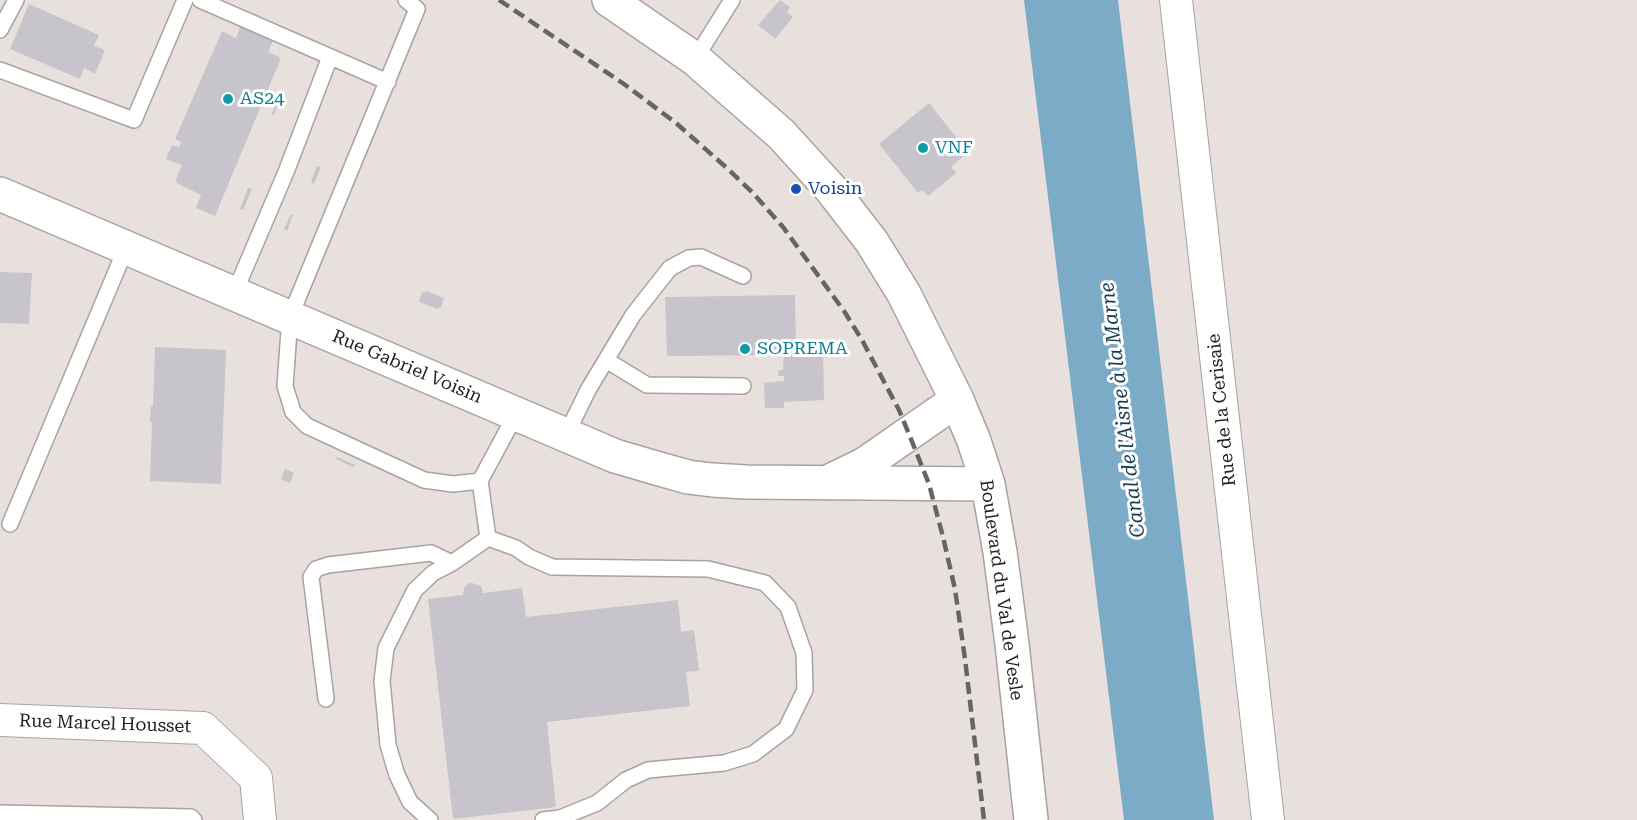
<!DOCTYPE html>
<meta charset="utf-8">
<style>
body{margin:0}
canvas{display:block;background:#e8e0dc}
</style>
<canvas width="1637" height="820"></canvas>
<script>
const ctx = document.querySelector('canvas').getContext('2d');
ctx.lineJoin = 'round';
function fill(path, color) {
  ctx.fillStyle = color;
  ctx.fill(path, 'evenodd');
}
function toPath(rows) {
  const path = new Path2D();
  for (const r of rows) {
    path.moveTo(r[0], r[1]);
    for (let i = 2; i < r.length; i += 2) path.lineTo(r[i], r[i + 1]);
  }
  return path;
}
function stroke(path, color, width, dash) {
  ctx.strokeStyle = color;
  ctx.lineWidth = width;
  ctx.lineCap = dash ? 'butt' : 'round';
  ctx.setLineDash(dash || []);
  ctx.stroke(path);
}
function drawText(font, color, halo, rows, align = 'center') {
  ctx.font = font + ' "Roboto Serif",serif';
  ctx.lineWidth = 6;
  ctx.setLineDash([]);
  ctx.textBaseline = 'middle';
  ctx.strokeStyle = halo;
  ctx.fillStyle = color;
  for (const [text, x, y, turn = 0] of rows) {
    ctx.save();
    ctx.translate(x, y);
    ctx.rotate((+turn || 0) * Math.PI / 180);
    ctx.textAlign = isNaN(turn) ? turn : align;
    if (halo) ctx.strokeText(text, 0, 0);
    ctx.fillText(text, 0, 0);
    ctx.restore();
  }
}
fill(toPath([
 [1024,0,1118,0,1214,820,1124,820]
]), '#7babc6');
fill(toPath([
 [780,0,790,7,787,12,793,17,775,39,758,25],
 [29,4,99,35,94,46,105,50,95,74,84,68,80,79,10,49],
 [241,25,273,40,268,52,281,58,215,216,196,208,201,195,175,182,182,165,166,159,172,145,179,147,181,142,175,139,222,31,236,38],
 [277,101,279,102,274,115,272,114],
 [929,103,968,152,951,167,956,173,928,196,922,190,918,193,879,144],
 [317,166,321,167,314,184,311,182],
 [248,188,252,189,243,210,240,209],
 [291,214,293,215,287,231,284,229],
 [0,272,32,273,29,324,0,323],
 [426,291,444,298,441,307,438,309,419,302,422,292,425,293],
 [795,295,796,343,823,342,824,400,784,402,784,408,765,408,764,383,784,381,784,376,778,376,778,370,783,370,784,355,667,356,665,297],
 [155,347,226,350,221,484,150,481,152,422,150,422,151,406,153,406],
 [337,457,355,465,353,467,336,459],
 [285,469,294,473,290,483,281,479],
 [472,583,481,586,483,593,522,588,526,617,678,600,681,632,694,630,699,671,686,672,690,706,547,722,556,807,453,819,428,599,463,595,464,588,467,584]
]), '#c8c4cb');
const service = toPath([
 [200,0,388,82],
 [406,0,417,9,290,317,285,386,293,412,307,426,424,480,453,484,480,481],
 [0,30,16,0],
 [695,59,732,0],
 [0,70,134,120,185,0],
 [234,294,286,172,330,57],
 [606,360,647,385,743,386],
 [566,435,588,390,633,315,670,268,689,258,701,257,743,276],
 [10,524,126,248],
 [488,538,516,548,529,557,552,567,708,569,765,583,788,607,804,653,805,690,786,729,753,754,724,763,648,770,626,780,597,803,560,818,543,820],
 [488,538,480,481,516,414],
 [326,699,311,577,316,569,328,565,431,553,452,563],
 [0,813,191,817,194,820],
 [430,820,410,802,397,775,388,745,382,681,386,648,415,590,433,573,452,563,488,538]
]);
const minor = toPath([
 [1176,0,1268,820],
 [0,720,203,728,256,778,260,820]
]);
const tertiary = toPath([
 [609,0,695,59,781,134,831,189,872,242,904,294,957,400,974,441,988,484,1000,552,1012,644,1031,820],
 [0,194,615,456,663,470,688,477,712,480,746,482,988,484],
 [832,480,865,464,957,400]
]);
stroke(service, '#aaa29f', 18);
stroke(minor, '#aaa29f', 34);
stroke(tertiary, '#aaa29f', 36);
stroke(service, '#fff', 15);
stroke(minor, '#fff', 32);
stroke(tertiary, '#fff', 33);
stroke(toPath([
 [499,0,624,84,676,123,728,169,752,192,783,227,844,311,862,340,899,410,909,434,929,484,943,537,955,589,965,659,984,820]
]), '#686462', 4.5, [12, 6]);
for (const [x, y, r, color] of [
 [228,99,6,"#0f9aa8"],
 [923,148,6,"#0f9aa8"],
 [796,189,6,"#1a4fb4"],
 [745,349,6,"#0f9aa8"]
]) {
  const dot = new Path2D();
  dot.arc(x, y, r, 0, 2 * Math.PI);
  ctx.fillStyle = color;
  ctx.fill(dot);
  stroke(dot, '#fff', 2);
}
drawText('18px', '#0d838f', '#fff', [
 ["AS24",240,99],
 ["VNF",935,148],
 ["SOPREMA",757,349]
], 'left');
drawText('18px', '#164399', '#fff', [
 ["Voisin",808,189]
], 'left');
drawText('18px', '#221f1e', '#fff', [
 ["Rue Gabriel Voisin",407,367,23],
 ["Rue de la Cerisaie",1222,410,-96],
 ["Boulevard du Val de Vesle",1001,590,82],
 ["Rue Marcel Housset",105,724,2]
]);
drawText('italic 20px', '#143d51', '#fff', [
 ["Canal de l'Aisne à la Marne",1123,410,-97]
]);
</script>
